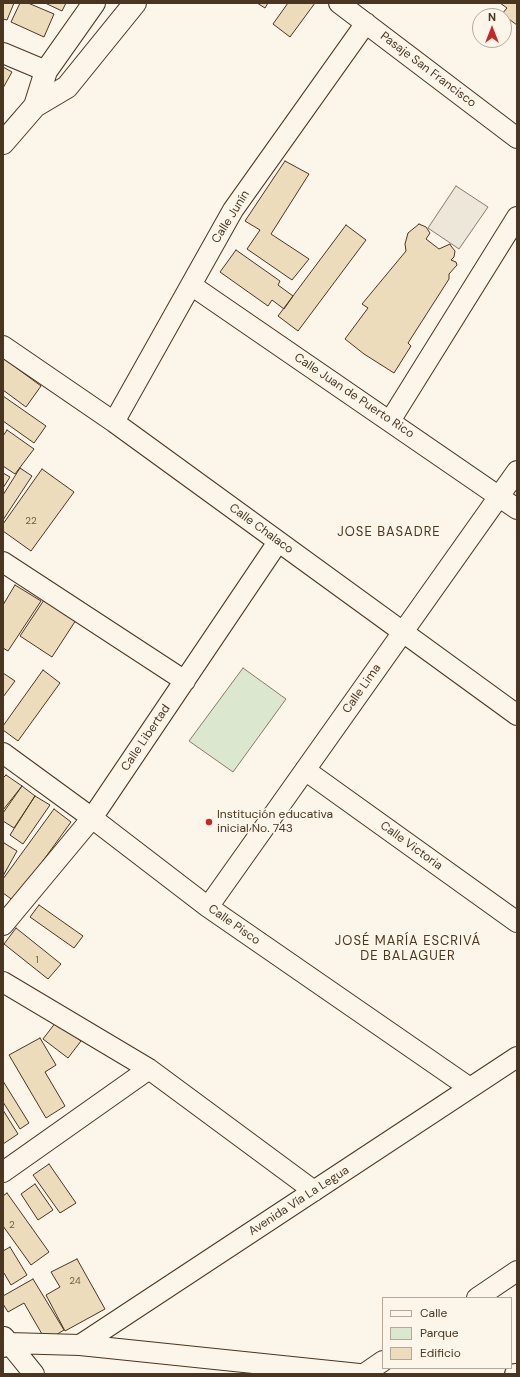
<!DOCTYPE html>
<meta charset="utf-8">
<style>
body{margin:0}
#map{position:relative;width:520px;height:1377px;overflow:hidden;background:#fbf6e9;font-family:"DM Sans",sans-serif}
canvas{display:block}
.frame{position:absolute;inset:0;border:4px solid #4a3520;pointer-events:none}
.legend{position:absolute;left:382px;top:1297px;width:130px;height:72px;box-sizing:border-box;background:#fbf6e9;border:1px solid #b4a999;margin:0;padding:5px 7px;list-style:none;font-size:12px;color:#4a3520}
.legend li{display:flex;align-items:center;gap:8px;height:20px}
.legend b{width:20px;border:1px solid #b4a999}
.north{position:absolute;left:472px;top:8px;width:40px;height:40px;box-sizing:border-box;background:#fbf6e9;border:1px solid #b4a999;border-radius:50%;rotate:0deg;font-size:11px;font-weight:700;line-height:16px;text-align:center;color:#4a3520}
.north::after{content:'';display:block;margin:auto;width:14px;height:18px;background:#c62828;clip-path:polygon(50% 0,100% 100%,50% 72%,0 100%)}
</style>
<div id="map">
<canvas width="520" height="1377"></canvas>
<div class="frame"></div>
<ul class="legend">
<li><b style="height:5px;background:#fbf6e9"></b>Calle</li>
<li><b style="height:11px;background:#dce7d0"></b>Parque</li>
<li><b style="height:11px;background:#ecdcbc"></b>Edificio</li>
</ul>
<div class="north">N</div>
</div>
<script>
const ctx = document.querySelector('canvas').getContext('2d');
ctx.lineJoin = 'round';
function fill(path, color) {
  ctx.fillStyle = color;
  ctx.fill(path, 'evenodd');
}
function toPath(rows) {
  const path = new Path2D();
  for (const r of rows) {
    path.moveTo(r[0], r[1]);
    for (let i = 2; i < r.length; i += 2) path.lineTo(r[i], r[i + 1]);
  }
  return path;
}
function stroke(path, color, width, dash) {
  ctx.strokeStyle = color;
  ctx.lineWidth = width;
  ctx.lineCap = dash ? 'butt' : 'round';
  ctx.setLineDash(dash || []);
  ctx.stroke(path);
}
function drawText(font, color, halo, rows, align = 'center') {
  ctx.font = font + ' "DM Sans",sans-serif';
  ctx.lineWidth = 3;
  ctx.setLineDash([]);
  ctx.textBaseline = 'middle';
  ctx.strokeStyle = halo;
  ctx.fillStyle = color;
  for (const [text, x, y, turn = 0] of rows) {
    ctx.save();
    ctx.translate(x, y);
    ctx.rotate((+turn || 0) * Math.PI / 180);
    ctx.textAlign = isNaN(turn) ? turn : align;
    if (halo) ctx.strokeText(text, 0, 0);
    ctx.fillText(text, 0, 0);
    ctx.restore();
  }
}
const green = toPath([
 [243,668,286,699,233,772,189,741,243,668]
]);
fill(green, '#dce7d0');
stroke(green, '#887966', 1);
const parking = toPath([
 [456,186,488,207,459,249,428,228,456,186]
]);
fill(parking, '#ede7d9');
stroke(parking, '#887966', 1);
const building = toPath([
 [3,3,14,3,7,20,3,19,3,3],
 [20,3,28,3,54,14,44,37,11,22,20,3],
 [45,3,66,3,62,11,45,3],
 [257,3,268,3,265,8,257,3],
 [288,3,315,3,290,37,273,24,288,3],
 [500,3,517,3,517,25,502,14,507,8,500,3],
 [3,67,12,72,3,88,3,67],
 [285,161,309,174,271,234,309,259,292,280,247,249,260,230,245,221,285,161],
 [419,224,426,227,430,233,426,239,439,249,450,244,451,246,455,251,454,257,451,260,456,262,457,265,449,274,449,279,408,343,411,346,394,373,364,354,345,339,368,308,362,304,406,251,405,244,408,233,419,224],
 [346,225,366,240,298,331,278,316,346,225],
 [236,250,280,281,278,285,293,296,284,309,272,300,268,306,220,272,236,250],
 [3,358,41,386,26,407,3,390,3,358],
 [3,396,46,426,34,443,3,421,3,396],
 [7,430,34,449,15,474,3,466,3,436,7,430],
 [20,468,32,476,3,520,3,495,20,468],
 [42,469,74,492,31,551,3,531,3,524,42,469],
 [3,473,10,477,3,488,3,473],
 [15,585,41,601,8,651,3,648,3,605,15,585],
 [44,600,76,620,52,657,20,636,44,600],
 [43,670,60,683,18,741,3,730,3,726,43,670],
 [3,673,15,681,3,697,3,673],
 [6,775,22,786,3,810,3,778,6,775],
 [22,786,35,796,14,828,3,821,3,813,22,786],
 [35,796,50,805,23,844,10,835,35,796],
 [54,809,71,822,14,901,3,893,3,879,54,809],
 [4,843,17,851,3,876,3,844,4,843],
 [39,905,83,936,74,948,30,917,39,905],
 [16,928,61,964,48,979,4,944,16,928],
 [56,1022,81,1041,68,1058,43,1039,56,1022],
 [40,1038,56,1065,45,1072,65,1106,46,1118,9,1055,40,1038],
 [3,1081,29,1123,20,1129,3,1102,3,1081],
 [3,1110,18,1134,3,1144,3,1110],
 [49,1164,76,1203,60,1213,33,1175,49,1164],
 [35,1184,53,1210,38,1220,21,1194,35,1184],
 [7,1193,49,1252,31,1265,3,1226,3,1196,7,1193],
 [10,1247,27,1275,11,1285,4,1273,3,1273,3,1251,10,1247],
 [77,1259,105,1309,65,1331,46,1295,60,1287,51,1272,77,1259],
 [33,1279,64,1330,46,1341,24,1303,8,1312,3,1304,3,1296,33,1279]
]);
fill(building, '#ecdcbc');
stroke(building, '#4a3520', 1);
const street = toPath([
 [339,3,517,138],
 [3,53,46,71],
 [191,285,517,509],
 [3,346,114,422,517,715],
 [390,421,517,217],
 [114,422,233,210,366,23],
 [3,562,185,681],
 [3,753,92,818,208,907,470,1088],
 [305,770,517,922],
 [208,907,517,471],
 [3,925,92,818,278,542],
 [3,982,149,1069,314,1191],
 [3,1172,149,1069],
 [477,1298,517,1271],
 [4,1337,34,1374],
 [80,1345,517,1057],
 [3,1347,9,1343,80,1345,359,1374],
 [364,1374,383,1361],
 [515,1374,517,1374]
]);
const primary = toPath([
 [35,106,46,71,94,3],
 [3,143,35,106,67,87,135,3]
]);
stroke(street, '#4a3520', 22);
stroke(primary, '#4a3520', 24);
stroke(street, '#fbf6e9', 20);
stroke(primary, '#fbf6e9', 22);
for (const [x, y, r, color] of [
 [209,822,4,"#c62828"]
]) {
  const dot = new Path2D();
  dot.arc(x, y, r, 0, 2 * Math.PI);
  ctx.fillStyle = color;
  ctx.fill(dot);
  stroke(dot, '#fbf6e9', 1.5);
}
drawText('10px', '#725f47', null, [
 ["22",31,521],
 ["1",37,960],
 ["2",12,1225],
 ["24",75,1281]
]);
drawText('12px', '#4a3520', '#fbf6e9', [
 ["Pasaje San Francisco",428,70,37],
 ["Calle Junín",231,217,-58],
 ["Calle Juan de Puerto Rico",354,396,34],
 ["Calle Chalaco",261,529,36],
 ["Calle Lima",362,689,-55],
 ["Calle Libertad",146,738,-56],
 ["Calle Victoria",411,846,36],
 ["Calle Pisco",234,925,35],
 ["Avenida Vía La Legua",299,1201,-33]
]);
drawText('12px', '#4a3520', '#fbf6e9', [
 ["Institución educativa",217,815],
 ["inicial No. 743",217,829]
], 'left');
ctx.letterSpacing = '1px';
drawText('13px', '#4a3520', '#fbf6e9', [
 ["JOSE BASADRE",389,533],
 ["JOSÉ MARÍA ESCRIVÁ",408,942],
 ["DE BALAGUER",408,957]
]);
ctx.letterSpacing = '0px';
</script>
